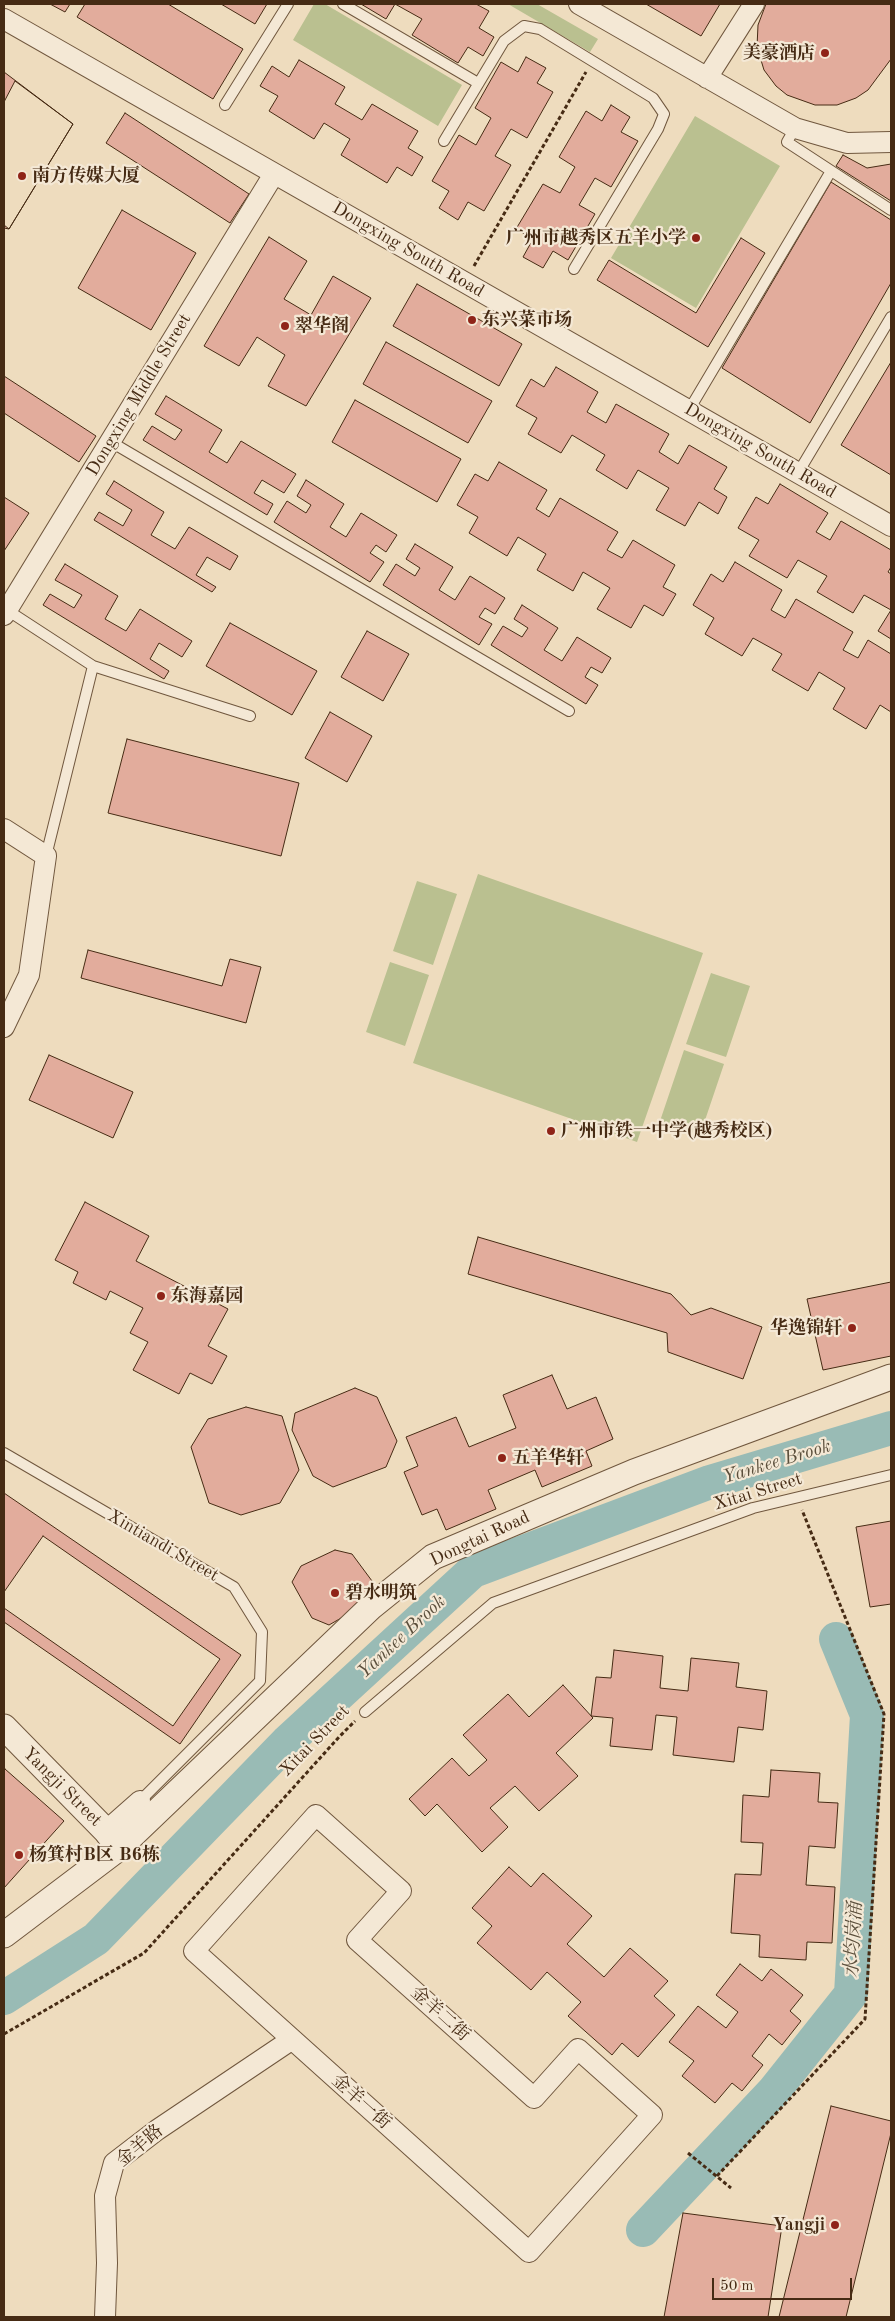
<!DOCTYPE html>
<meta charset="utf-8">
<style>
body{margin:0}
#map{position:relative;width:895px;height:2321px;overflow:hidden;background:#eedcbe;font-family:"Old Standard TT",serif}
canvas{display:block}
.frame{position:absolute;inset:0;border:5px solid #462b14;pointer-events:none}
.scale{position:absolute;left:712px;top:2278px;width:140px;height:22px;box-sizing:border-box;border:2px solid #462b14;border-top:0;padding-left:6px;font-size:15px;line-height:18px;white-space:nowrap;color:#462b14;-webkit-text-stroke:4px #f4e8d5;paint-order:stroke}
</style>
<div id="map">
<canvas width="895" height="2321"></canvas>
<div class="frame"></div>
<div class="scale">50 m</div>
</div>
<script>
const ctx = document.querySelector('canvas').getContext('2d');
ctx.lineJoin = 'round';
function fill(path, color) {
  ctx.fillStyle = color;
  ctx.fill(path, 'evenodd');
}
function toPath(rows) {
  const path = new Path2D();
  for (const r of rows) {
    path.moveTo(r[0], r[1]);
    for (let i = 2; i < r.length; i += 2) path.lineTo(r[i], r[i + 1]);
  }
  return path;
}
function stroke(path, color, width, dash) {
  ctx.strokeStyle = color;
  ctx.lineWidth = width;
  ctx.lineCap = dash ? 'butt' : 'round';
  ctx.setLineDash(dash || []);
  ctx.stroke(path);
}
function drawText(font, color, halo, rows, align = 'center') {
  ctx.font = font + ' "Old Standard TT","Noto Serif SC",serif';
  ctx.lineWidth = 4.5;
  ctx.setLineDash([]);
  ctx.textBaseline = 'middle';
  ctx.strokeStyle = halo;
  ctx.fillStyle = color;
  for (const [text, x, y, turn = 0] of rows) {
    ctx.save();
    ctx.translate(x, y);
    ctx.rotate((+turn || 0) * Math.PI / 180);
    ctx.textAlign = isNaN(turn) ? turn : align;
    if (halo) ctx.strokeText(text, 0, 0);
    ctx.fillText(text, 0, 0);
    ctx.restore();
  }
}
fill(toPath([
 [314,4,325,4,462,85,438,126,293,40],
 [508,4,537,4,598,39,590,52],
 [695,116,780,166,696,308,611,258],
 [478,874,703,953,637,1142,413,1063],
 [417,881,457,894,433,965,393,951],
 [390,962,429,975,405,1046,366,1032],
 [711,973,750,986,726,1057,686,1044],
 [684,1050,724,1064,700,1135,660,1121]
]), '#bac090');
stroke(toPath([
 [4,1998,96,1939,287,1742,473,1571,710,1482,891,1428],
 [643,2230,773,2092,851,1994,867,1715,836,1639]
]), '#99bbb5', 34);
const building = toPath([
 [50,4,70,4,65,12,50,4],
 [85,4,168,4,243,49,213,99,77,17,85,4],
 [221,4,267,4,255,24,221,4],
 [361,4,395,4,386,19,361,4],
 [395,4,476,4,489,11,479,28,494,37,483,56,468,47,458,63,412,35,422,19,395,4],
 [646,4,720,4,701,36,646,4],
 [766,4,891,4,891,59,868,90,856,98,837,105,815,105,787,95,776,86,764,70,757,47,758,25,766,4],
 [526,57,546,68,537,83,553,92,527,138,511,129,495,156,511,165,484,211,468,202,458,220,439,208,449,191,432,181,459,135,476,145,491,118,475,108,501,62,518,72,526,57],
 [299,60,345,87,335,104,362,120,372,104,418,131,408,148,423,157,412,176,397,167,387,183,341,155,350,139,324,123,314,139,269,111,278,96,260,86,272,66,289,77,299,60],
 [4,72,73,124,9,229,4,228,4,72],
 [15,81,73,124,9,229,4,225,4,102,15,81],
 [611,105,630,117,621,132,638,141,611,187,595,178,579,205,595,214,568,260,553,251,543,268,523,257,533,239,516,229,543,184,560,193,575,167,559,157,586,111,602,121,611,105],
 [125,113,249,194,230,223,106,143,125,113],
 [843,155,867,168,891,164,891,201,836,166,843,155],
 [831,182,891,220,891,283,810,423,722,368,831,182],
 [122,210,196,253,151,330,78,288,122,210],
 [269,237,307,261,284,299,311,315,333,276,371,298,306,406,268,386,285,355,257,337,239,366,204,346,269,237],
 [741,238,765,253,708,347,597,280,609,260,696,313,741,238],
 [417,284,522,344,499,386,393,326,417,284],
 [386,342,492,401,468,443,363,384,386,342],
 [891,362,891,475,841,445,891,362],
 [556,367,598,392,587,412,606,423,616,404,669,434,659,452,678,464,689,445,727,467,714,489,727,497,718,514,699,502,685,526,656,510,669,488,638,470,627,489,596,470,605,455,572,435,561,453,528,434,537,418,516,406,531,379,544,387,556,367],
 [4,376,96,436,79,462,4,413,4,376],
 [166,396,222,430,209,452,227,463,241,441,296,474,284,493,262,480,254,493,273,504,267,515,143,440,152,426,175,440,182,430,155,414,166,396],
 [355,400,461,459,437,502,332,442,355,400],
 [499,462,547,490,536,509,549,517,560,498,618,532,607,550,622,558,633,540,675,565,663,587,676,594,663,616,644,605,631,628,597,609,610,588,583,572,573,591,537,570,546,554,518,537,507,556,469,533,478,517,457,505,475,474,488,481,499,462],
 [306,480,344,504,330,527,346,537,361,513,397,535,386,552,376,545,370,553,384,562,370,582,274,522,287,501,306,513,311,505,297,496,306,480],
 [114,481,164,512,151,535,175,549,189,527,238,556,230,570,207,557,196,575,216,587,212,592,94,520,99,512,123,526,132,510,106,494,114,481],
 [780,484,828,513,816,532,830,540,841,521,891,550,891,567,888,572,891,574,891,639,878,631,891,610,864,595,853,613,817,592,827,576,798,560,787,578,749,556,759,540,738,528,756,497,768,504,780,484],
 [4,497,29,513,4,551,4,497],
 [415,544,453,567,439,590,455,600,470,576,505,598,495,614,485,608,479,617,492,624,479,645,383,585,396,564,415,576,420,568,406,559,415,544],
 [735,562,782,590,771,610,785,618,796,599,853,632,843,650,858,658,868,640,891,654,891,712,880,705,866,729,833,709,845,688,819,672,808,691,772,670,782,654,753,638,742,656,705,634,714,618,693,605,711,574,723,582,735,562],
 [65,564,118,596,105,619,126,631,140,609,192,641,182,657,159,643,150,659,169,671,164,679,43,605,50,594,74,608,82,595,55,580,65,564],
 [522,605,558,628,544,650,562,661,577,637,611,658,602,673,591,667,585,677,598,685,586,704,491,645,503,626,522,637,528,628,514,619,522,605],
 [230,623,317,671,292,715,206,666,230,623],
 [367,631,409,654,383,701,341,677,367,631],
 [330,712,372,736,347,782,305,758,330,712],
 [127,739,299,783,281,856,108,813,127,739],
 [88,950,222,986,230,959,261,967,246,1023,81,978,88,950],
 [49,1055,133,1092,113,1138,29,1100,49,1055],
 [85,1202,149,1236,136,1261,228,1309,208,1346,227,1356,212,1384,190,1373,179,1394,133,1370,148,1342,130,1333,143,1308,110,1291,106,1300,73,1283,78,1272,55,1260,85,1202],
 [478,1237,671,1294,691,1315,711,1308,762,1327,743,1379,668,1352,667,1333,468,1274,478,1237],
 [891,1282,891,1356,823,1370,807,1299,891,1282],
 [552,1375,567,1409,596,1397,613,1439,586,1451,592,1466,542,1487,535,1470,488,1490,496,1509,446,1530,437,1509,422,1515,404,1472,418,1466,406,1437,456,1417,469,1447,516,1428,503,1395,552,1375],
 [355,1388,377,1397,397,1441,386,1467,333,1487,313,1476,292,1430,295,1413,355,1388],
 [246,1407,282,1416,299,1470,280,1503,241,1515,209,1503,191,1447,208,1419,246,1407],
 [4,1493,241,1655,180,1744,4,1622,4,1493],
 [891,1521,891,1604,870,1607,856,1527,891,1521],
 [43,1536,220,1659,173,1726,4,1608,4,1592,43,1536],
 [335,1550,352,1554,375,1585,369,1602,329,1625,312,1618,292,1582,301,1566,335,1550],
 [614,1650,663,1656,660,1688,688,1691,691,1658,739,1663,736,1687,767,1691,763,1730,738,1727,734,1762,673,1755,677,1717,656,1715,652,1750,610,1746,613,1718,591,1716,596,1677,611,1678,614,1650],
 [563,1685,593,1718,556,1753,578,1776,539,1811,515,1786,490,1808,508,1827,482,1852,437,1804,425,1816,409,1799,452,1758,469,1776,487,1760,463,1735,508,1694,529,1717,563,1685],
 [5,1769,64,1821,4,1888,4,1770,5,1769],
 [771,1770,820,1773,818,1802,838,1803,835,1848,809,1846,806,1885,835,1887,832,1943,807,1942,806,1960,759,1957,760,1935,731,1933,735,1874,761,1875,763,1843,741,1842,743,1795,769,1797,771,1770],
 [509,1867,531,1887,543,1873,592,1916,567,1944,604,1977,630,1948,668,1981,654,1996,675,2015,638,2057,622,2043,612,2055,568,2016,581,2002,547,1972,531,1990,477,1943,492,1926,472,1908,509,1867],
 [740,1964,762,1981,771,1969,803,1995,790,2011,801,2021,782,2045,769,2034,752,2056,763,2065,742,2091,732,2083,715,2103,682,2076,694,2061,669,2042,698,2006,726,2028,738,2012,716,1995,740,1964],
 [831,2106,891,2121,891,2133,846,2317,779,2317,831,2106],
 [683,2213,782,2226,768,2317,664,2317,683,2213]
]);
fill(building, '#e2ac9c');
stroke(building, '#462b14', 1);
const service = toPath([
 [343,4,478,83],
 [225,105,288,4],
 [795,128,787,142,891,210],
 [444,141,504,41,524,26,540,29,653,98,664,114,658,129,574,269],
 [689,410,831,171],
 [111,442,569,711],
 [798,473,891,317],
 [7,610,93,666,250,716],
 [46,856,93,666],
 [4,1453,234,1587,262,1632,260,1681,140,1801],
 [365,1712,493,1603,753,1508,891,1475]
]);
const minor = toPath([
 [579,4,795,128,847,143,891,142],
 [4,19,891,526],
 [707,78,754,4],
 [4,615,274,174],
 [4,829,46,856,29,975,4,1027],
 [316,1815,401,1891,357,1940,534,2098,578,2049,652,2115,529,2252,194,1951,316,1815],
 [106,1831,140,1801],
 [105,2317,107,2263,105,2196,114,2163,157,2130,291,2040]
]);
const tertiary = toPath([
 [4,1727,106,1831,119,1848],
 [4,1935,119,1848,371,1607,433,1557,634,1472,891,1377]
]);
stroke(service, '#70573e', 12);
stroke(minor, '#70573e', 22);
stroke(tertiary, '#70573e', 27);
stroke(toPath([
 [474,266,586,72],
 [4,2034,144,1953,339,1737,355,1721],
 [688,2153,731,2188],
 [717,2176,865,2019,884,1714,802,1510]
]), '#462b14', 3, [4, 2.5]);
stroke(service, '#f4e8d5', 10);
stroke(minor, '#f4e8d5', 20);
stroke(tertiary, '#f4e8d5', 25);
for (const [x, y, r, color] of [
 [825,53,5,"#8f2418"],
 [22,176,5,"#8f2418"],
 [696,238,5,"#8f2418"],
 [472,320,5,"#8f2418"],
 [285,326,5,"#8f2418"],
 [551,1131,5,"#8f2418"],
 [161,1296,5,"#8f2418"],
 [852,1328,5,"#8f2418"],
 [502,1458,5,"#8f2418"],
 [335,1593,5,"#8f2418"],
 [19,1855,5,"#8f2418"],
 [835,2225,5,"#8f2418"]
]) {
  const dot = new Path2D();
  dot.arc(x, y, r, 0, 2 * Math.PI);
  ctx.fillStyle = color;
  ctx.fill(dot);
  stroke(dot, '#f4e8d5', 2);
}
drawText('bold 18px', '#462b14', '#f4e8d5', [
 ["美豪酒店",815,53,"right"],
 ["南方传媒大厦",32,176],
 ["广州市越秀区五羊小学",686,238,"right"],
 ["东兴菜市场",482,320],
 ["翠华阁",295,326],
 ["广州市铁一中学(越秀校区)",561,1131],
 ["东海嘉园",171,1296],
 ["华逸锦轩",842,1328,"right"],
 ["五羊华轩",512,1458],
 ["碧水明筑",345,1593],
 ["杨箕村B区 B6栋",29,1855],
 ["Yangji",825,2225,"right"]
], 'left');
drawText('18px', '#462b14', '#f4e8d5', [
 ["Dongxing South Road",408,250,30],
 ["Dongxing Middle Street",139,395,-59],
 ["Dongxing South Road",760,451,30],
 ["Xitai Street",758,1492,-17],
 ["Dongtai Road",480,1539,-25],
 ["Xintiandi Street",163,1546,30],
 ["Xitai Street",315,1741,-46],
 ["Yangji Street",62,1787,45],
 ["金羊二街",440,2014,42],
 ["金羊一街",361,2102,42],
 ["金羊路",140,2146,-40]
]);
drawText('italic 19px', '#5b4f3c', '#f4e8d5', [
 ["Yankee Brook",777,1462,-17],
 ["Yankee Brook",402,1637,-43],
 ["水均岗涌",854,1940,-87]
]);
</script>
